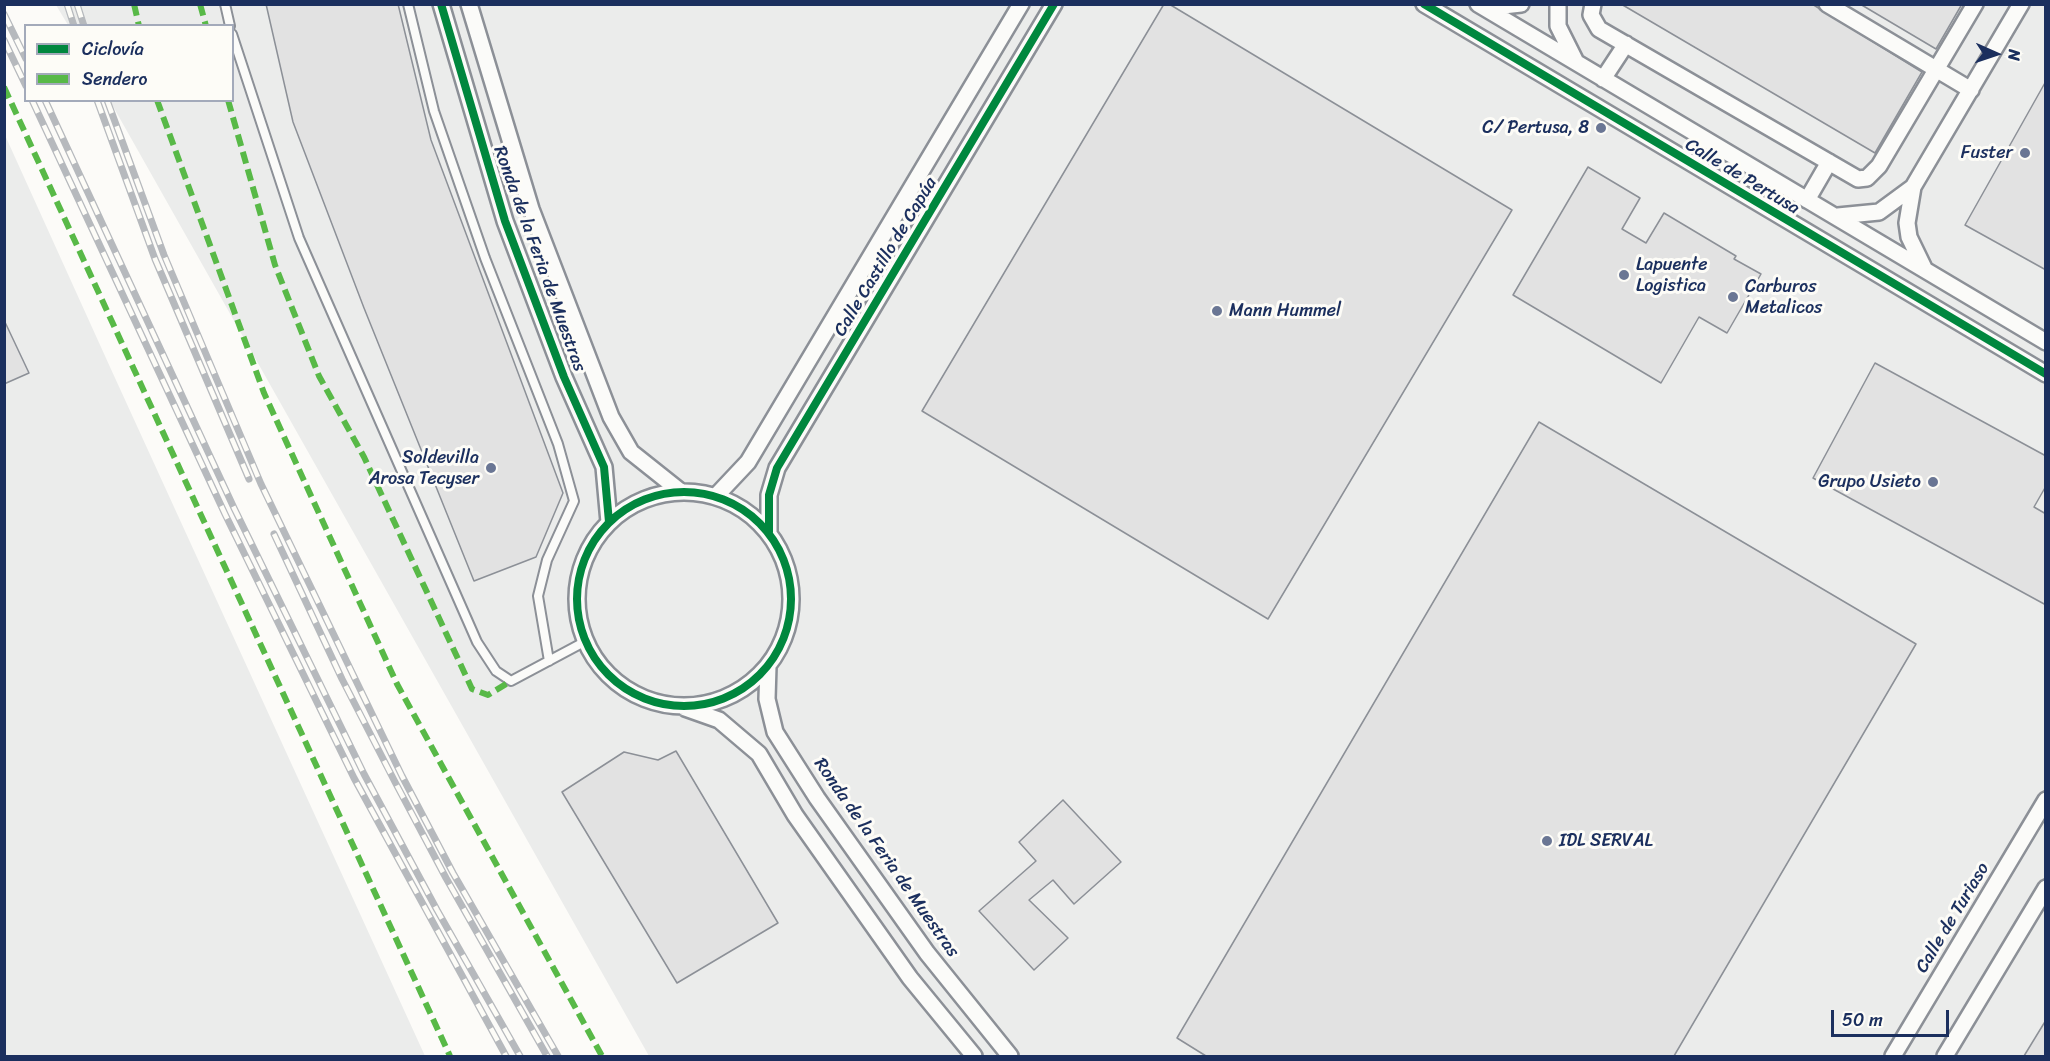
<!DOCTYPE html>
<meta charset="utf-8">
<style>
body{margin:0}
#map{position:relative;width:2050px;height:1061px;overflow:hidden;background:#fcfbf8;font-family:Sriracha,sans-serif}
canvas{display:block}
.frame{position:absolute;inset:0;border:6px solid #1b2f5e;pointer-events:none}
.legend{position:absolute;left:24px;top:24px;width:210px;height:78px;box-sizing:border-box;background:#fdfcf7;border:2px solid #a3aaba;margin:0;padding:8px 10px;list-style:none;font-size:18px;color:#1b2f5e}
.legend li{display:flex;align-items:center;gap:12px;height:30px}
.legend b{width:30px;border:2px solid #a3aaba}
.north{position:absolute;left:1966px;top:24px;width:60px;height:60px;-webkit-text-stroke:4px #fdfcf7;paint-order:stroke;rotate:93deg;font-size:16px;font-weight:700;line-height:24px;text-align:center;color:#1b2f5e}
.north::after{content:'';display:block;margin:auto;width:21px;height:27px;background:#1b2f5e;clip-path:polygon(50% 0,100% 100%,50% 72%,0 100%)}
.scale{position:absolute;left:1831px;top:1010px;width:118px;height:27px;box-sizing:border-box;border:3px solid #1b2f5e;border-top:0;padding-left:8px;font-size:18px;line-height:21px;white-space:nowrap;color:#1b2f5e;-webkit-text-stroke:4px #fdfcf7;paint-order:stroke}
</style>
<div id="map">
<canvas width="2050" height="1061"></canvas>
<div class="frame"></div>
<ul class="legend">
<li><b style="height:8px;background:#00873e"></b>Ciclovía</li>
<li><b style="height:8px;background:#58b947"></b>Sendero</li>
</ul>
<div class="north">N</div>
<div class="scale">50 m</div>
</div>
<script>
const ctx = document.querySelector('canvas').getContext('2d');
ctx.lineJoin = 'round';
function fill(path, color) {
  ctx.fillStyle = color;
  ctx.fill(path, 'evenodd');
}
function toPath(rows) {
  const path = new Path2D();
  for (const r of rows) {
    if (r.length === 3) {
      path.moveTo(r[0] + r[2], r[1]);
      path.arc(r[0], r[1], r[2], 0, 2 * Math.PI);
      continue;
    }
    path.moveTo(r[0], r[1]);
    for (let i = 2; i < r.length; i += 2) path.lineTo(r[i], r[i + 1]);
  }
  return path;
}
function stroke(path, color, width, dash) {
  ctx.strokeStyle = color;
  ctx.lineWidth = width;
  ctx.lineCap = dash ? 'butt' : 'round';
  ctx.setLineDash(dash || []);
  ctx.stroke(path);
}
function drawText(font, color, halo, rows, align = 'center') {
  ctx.font = font + ' Sriracha,sans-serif';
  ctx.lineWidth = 6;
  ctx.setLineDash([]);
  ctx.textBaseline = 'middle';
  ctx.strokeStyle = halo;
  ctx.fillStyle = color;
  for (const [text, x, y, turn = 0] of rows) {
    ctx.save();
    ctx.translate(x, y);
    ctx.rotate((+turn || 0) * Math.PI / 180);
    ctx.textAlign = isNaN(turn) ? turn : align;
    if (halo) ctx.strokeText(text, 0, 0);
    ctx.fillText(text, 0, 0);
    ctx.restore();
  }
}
fill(toPath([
 [56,5,2045,5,2045,1056,649,1056,110,101,232,100,232,26,68,25],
 [4,133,110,367,425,1056,5,1056]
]), '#ebeceb');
const building = toPath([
 [266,4,398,4,431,140,563,493,536,557,474,581,364,308,293,122,266,4],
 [1164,4,1169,4,1512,210,1268,619,922,411,1164,4],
 [1621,4,1812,4,1922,72,1875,153,1621,4],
 [1860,4,1962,4,1936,49,1860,4],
 [2046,81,2046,270,1965,225,2046,81],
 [1588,167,1640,198,1622,229,1646,243,1664,213,1736,256,1734,259,1761,274,1727,333,1699,317,1661,383,1513,295,1588,167],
 [4,320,29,373,4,384,4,320],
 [1875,363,2046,456,2046,486,2034,507,2046,514,2046,605,1813,478,1875,363],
 [1539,422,1916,644,1674,1056,1206,1056,1177,1038,1539,422],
 [676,751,778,923,677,983,562,792,624,752,658,760,676,751],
 [1063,800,1121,862,1074,904,1053,880,1029,900,1068,938,1034,970,979,911,1036,861,1019,842,1063,800],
 [2046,1020,2046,1056,2024,1056,2046,1020]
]);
fill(building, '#e2e2e2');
stroke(building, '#8c9097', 1.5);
const service = toPath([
 [225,4,230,26],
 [408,4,434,111,485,258,558,444,574,501,547,560,538,596,549,661],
 [232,34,299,238,477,642,496,671,511,681,586,641]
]);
const minor = toPath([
 [441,4,505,221,564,377,604,467,609,522],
 [469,4,531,209,611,417,631,452,680,491],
 [1424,4,2046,374],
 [1478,4,2046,342],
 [1558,4,1558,26,1575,60],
 [1593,4,1591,15,1599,29,1858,179,1867,178,1879,166,1975,4],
 [1827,4,1971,90],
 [1485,8,1521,4],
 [1603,79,1626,44],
 [1807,200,1829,162],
 [1838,216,1879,212,1913,187],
 [1924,268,1909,237,1907,223,1913,187,2021,4],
 [684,599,107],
 [716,496,748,462,1021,4],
 [769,532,769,495,777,468,1054,4],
 [768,666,767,699,775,732,817,798,927,953,1010,1056],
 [685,708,719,720,759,754,795,815,910,978,974,1056],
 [1893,1056,2046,800],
 [1945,1056,2046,888]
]);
stroke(service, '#8c9097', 12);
stroke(minor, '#8c9097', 20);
stroke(service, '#fbfbf9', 8);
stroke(minor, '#fbfbf9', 15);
const rail = toPath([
 [67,4,74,26],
 [77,4,84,26],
 [4,14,26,59],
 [4,40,26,86],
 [32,100,225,514,354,778,506,1056],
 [45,100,234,508,364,774,437,910,520,1056],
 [97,100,155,259,249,479],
 [107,100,164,255,261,484,402,776,453,873,558,1056],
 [274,534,342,679,395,782,446,878,547,1056]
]);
stroke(rail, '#b6b9bd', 7);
stroke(rail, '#fdfcf7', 4.5, [14]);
stroke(toPath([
 [134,4,139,26],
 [200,4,206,26],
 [4,87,450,1056],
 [157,100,264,393,397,684,602,1056],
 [228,100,275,265,319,376,364,457,472,689,488,695,511,681]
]), '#58b947', 6, [12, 6]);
stroke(toPath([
 [441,4,505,221,564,377,604,467,609,522],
 [1424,4,2046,374],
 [684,599,107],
 [769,532,769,495,777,468,1054,4]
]), '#00873e', 8);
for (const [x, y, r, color] of [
 [1601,128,6,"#6a7694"],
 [2025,153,6,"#6a7694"],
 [1624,275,6,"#6a7694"],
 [1733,297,6,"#6a7694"],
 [1217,311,6,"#6a7694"],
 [491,468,6,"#6a7694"],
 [1933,482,6,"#6a7694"],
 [1547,841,6,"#6a7694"]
]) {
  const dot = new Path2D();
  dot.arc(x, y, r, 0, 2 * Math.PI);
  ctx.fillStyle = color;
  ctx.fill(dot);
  stroke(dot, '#fdfcf7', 2);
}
drawText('18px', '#1b2f5e', '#fdfcf7', [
 ["C/ Pertusa, 8",1589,128],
 ["Fuster",2013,153],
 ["Lapuente",1636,265,"left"],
 ["Logistica",1636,286,"left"],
 ["Carburos",1745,287,"left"],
 ["Metalicos",1745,308,"left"],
 ["Mann Hummel",1229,311,"left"],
 ["Soldevilla",479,458],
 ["Arosa Tecyser",479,479],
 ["Grupo Usieto",1921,482],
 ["IDL SERVAL",1559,841,"left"]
], 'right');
drawText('18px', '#1b2f5e', '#fdfcf7', [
 ["Calle de Pertusa",1742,177,31],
 ["Calle Castillo de Capúa",886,257,-59],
 ["Ronda de la Feria de Muestras",539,259,70],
 ["Ronda de la Feria de Muestras",886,858,55],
 ["Calle de Turiaso",1953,918,-59]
]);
</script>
